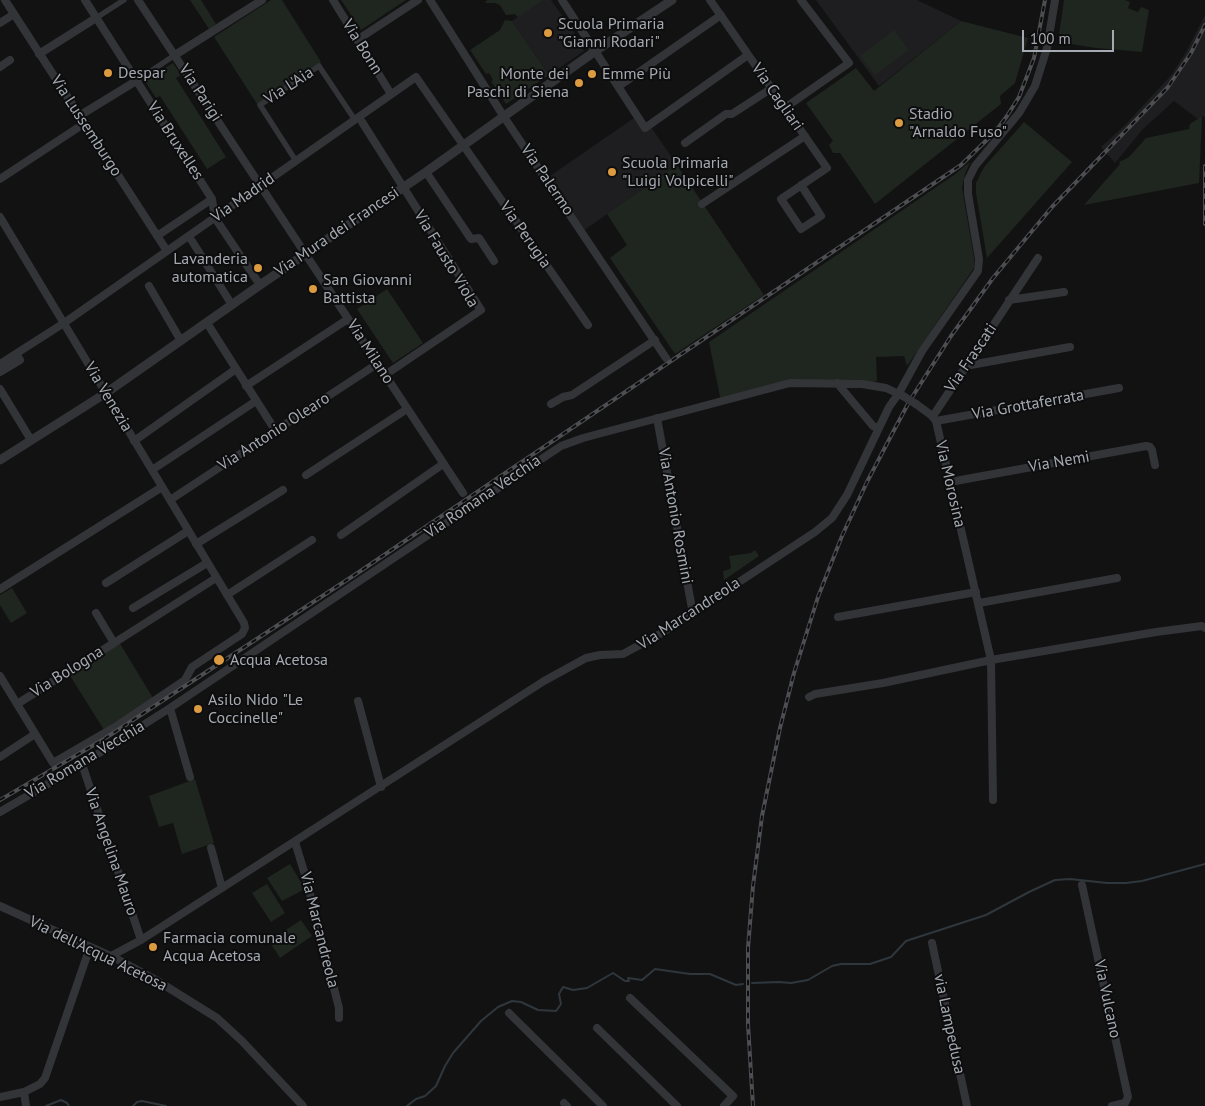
<!DOCTYPE html>
<meta charset="utf-8">
<style>
body{margin:0}
#map{position:relative;width:1205px;height:1106px;overflow:hidden;background:#121213;font-family:"PT Sans",sans-serif}
canvas{display:block}
.scale{position:absolute;left:1022px;top:30px;width:92px;height:22px;box-sizing:border-box;border:2px solid #a5aab2;border-top:0;padding-left:6px;font-size:15px;line-height:18px;white-space:nowrap;color:#a5aab2;-webkit-text-stroke:4px #0d0d0e;paint-order:stroke}
</style>
<div id="map">
<canvas width="1205" height="1106"></canvas>
<div class="scale">100 m</div>
</div>
<script>
const ctx = document.querySelector('canvas').getContext('2d');
ctx.lineJoin = 'round';
function fill(path, color) {
  ctx.fillStyle = color;
  ctx.fill(path, 'evenodd');
}
function toPath(rows) {
  const path = new Path2D();
  for (const r of rows) {
    path.moveTo(r[0], r[1]);
    for (let i = 2; i < r.length; i += 2) path.lineTo(r[i], r[i + 1]);
  }
  return path;
}
function stroke(path, color, width, dash) {
  ctx.strokeStyle = color;
  ctx.lineWidth = width;
  ctx.lineCap = dash ? 'butt' : 'round';
  ctx.setLineDash(dash || []);
  ctx.stroke(path);
}
function drawText(font, color, halo, rows, align = 'center') {
  ctx.font = font + ' "PT Sans",sans-serif';
  ctx.lineWidth = 4;
  ctx.setLineDash([]);
  ctx.textBaseline = 'middle';
  ctx.strokeStyle = halo;
  ctx.fillStyle = color;
  for (const [text, x, y, turn = 0] of rows) {
    ctx.save();
    ctx.translate(x, y);
    ctx.rotate((+turn || 0) * Math.PI / 180);
    ctx.textAlign = isNaN(turn) ? turn : align;
    if (halo) ctx.strokeText(text, 0, 0);
    ctx.fillText(text, 0, 0);
    ctx.restore();
  }
}
fill(toPath([
 [488,0,551,0,583,45,581,47,584,51,549,75,512,21,518,17,515,14,506,15,500,5,495,3,486,3,485,2],
 [816,0,917,0,961,21,879,86],
 [1205,15,1205,117,1202,116,1198,119,1174,101,1143,129,1115,163,1101,147,1125,125,1172,74,1186,52],
 [634,118,644,132,651,127,677,165,583,231,583,228,547,178]
]), '#1e1e20');
fill(toPath([
 [190,0,201,0,216,24,209,29],
 [271,0,282,0,321,62,257,104,214,37],
 [341,0,406,0,361,30],
 [488,0,543,0,518,17,515,14,506,15,500,5,495,3,486,3,485,2],
 [1064,0,1125,0,1130,2,1128,8,1138,12,1141,7,1149,10,1142,52,1096,48,1058,42],
 [505,20,512,21,549,75,506,104,491,81,493,80,489,73,486,74,470,50,500,30],
 [961,21,1028,38,1015,83,1000,96,1001,104,875,204,840,153,833,153,829,145,833,141,806,103,856,68,874,91],
 [894,30,909,50,875,75,860,56],
 [173,63,181,75,176,78,226,157,207,169,160,96,156,98,145,81],
 [1202,116,1199,183,1084,205,1120,164,1119,162,1129,157,1146,138,1189,129,1190,124],
 [1024,122,1072,162,987,258,976,193,976,183,984,167],
 [970,162,965,174,962,188,974,257,974,268,907,366,904,356,876,357,877,381,866,384,790,383,721,402,709,342,954,175],
 [677,165,764,295,675,354,610,258,627,245,607,214],
 [387,289,423,343,393,363,357,309],
 [755,550,759,556,724,580,723,571,730,569,731,567,729,556,751,553],
 [12,588,27,613,11,623,0,605,0,595],
 [119,642,153,698,104,730,69,674],
 [195,779,214,843,182,854,173,823,159,827,149,796],
 [290,864,305,889,282,901,267,878],
 [267,884,285,913,271,922,252,893],
 [301,920,312,936,280,958,269,941]
]), '#1f251f');
stroke(toPath([
 [752,983,779,982,791,983,808,980,832,966,841,964,870,964,891,957,906,941,986,915,1029,892,1055,880,1070,879,1107,883,1126,883,1142,881,1205,864],
 [46,1106,61,1100,67,1103,69,1106],
 [133,1106,137,1102,142,1101,166,1106],
 [407,1106,416,1099,425,1096,436,1086,445,1066,453,1053,481,1021,498,1007,512,1001,521,1002,538,1010,556,1011,561,1004,559,994,563,987,573,990,587,988,613,973,625,981,629,981,628,978,642,980,655,969,690,974,710,974,736,985,743,984]
]), '#2f373c', 2);
stroke(toPath([
 [96,18,124,0],
 [136,81,175,55],
 [296,161,260,105,319,66,355,120]
]), '#333438', 5.5);
stroke(toPath([
 [5,0,167,251],
 [85,0,212,199,215,218,260,285],
 [138,0,463,493],
 [333,0,391,94],
 [430,0,504,117,666,358],
 [562,0,645,128,748,55],
 [710,0,827,168,781,199,801,229,821,216,801,185],
 [0,23,11,16],
 [357,40,418,0],
 [39,54,96,18],
 [175,55,262,0],
 [0,67,10,60],
 [622,84,721,15],
 [786,107,849,63,801,0],
 [79,116,136,81],
 [362,122,481,310,385,375],
 [685,143,726,114,732,114,772,88],
 [426,172,471,239,479,238,494,261],
 [0,179,85,123],
 [702,204,805,136],
 [0,217,244,623,245,628,242,634,192,667,185,680,115,727,53,763,0,676],
 [157,236,212,199],
 [192,241,232,305],
 [149,286,181,341],
 [1009,300,1064,292],
 [207,323,275,430],
 [0,364,64,323,416,77,588,325],
 [965,366,1070,347],
 [0,372,20,360,16,354],
 [837,383,873,426,878,428],
 [246,386,348,319],
 [0,389,31,440],
 [551,404,563,397,572,395,655,340],
 [916,404,931,415,936,421,991,660,1156,632,1202,626,1205,628],
 [933,416,1038,258],
 [657,418,693,614],
 [936,421,1119,388],
 [134,441,236,369],
 [152,470,256,401],
 [306,475,407,409],
 [950,482,1146,446,1150,447,1152,450,1155,465],
 [170,500,377,364],
 [341,535,443,464],
 [196,544,283,490],
 [106,583,188,531],
 [0,589,162,487],
 [227,595,312,540],
 [979,603,1117,578],
 [133,608,207,563],
 [838,617,976,592],
 [114,643,216,578],
 [809,697,815,694,883,683,991,660,993,800],
 [358,701,381,787],
 [17,704,114,643,96,613],
 [170,708,190,777],
 [0,757,35,734],
 [82,764,141,940],
 [0,812,82,764,170,708,561,446,583,438,790,383,862,384,886,388,903,396],
 [295,842,306,878,339,1008,339,1018],
 [211,848,222,888],
 [1082,885,1128,1097,1125,1103,1112,1106],
 [0,906,117,959,156,980,217,1018,242,1041,303,1106],
 [932,943,967,1106],
 [111,956,141,940,544,681,586,658,600,655,623,654,660,634,815,532,832,518,847,495,889,407,899,393,922,351,978,271,979,259,968,194,968,180,975,166,1019,113,1035,86,1047,48,1055,0],
 [630,998,733,1096,724,1106],
 [509,1013,603,1106],
 [597,1028,677,1106],
 [0,1097,24,1092],
 [564,1103,567,1106],
 [26,1106,24,1092,40,1084,45,1078,90,947]
]), '#333438', 8);
stroke(toPath([
 [0,460,106,393,260,285,426,172,594,52,672,0]
]), '#333438', 9);
const rail = toPath([
 [1205,166,1205,224],
 [0,800,104,739,356,574,961,165,995,132,1007,116,1019,97,1034,58,1045,0],
 [753,1106,748,1024,748,948,753,886,762,816,780,728,794,673,818,597,842,536,867,482,892,434,909,402,951,336,993,278,1052,207,1168,87,1191,53,1205,25]
]);
stroke(rail, '#4c4e52', 4);
stroke(rail, '#0d0d0e', 2, [5.5]);
stroke(toPath([
 [903,396,916,404]
]), '#333438', 8);
for (const [x, y, r, color] of [
 [548,33,5,"#dc9b41"],
 [108,73,5,"#dc9b41"],
 [592,74,5,"#dc9b41"],
 [579,83,5,"#dc9b41"],
 [899,123,5,"#dc9b41"],
 [612,172,5,"#dc9b41"],
 [258,268,5,"#dc9b41"],
 [313,289,5,"#dc9b41"],
 [219,660,6,"#dc9b41"],
 [198,709,5,"#dc9b41"],
 [153,947,5,"#dc9b41"]
]) {
  const dot = new Path2D();
  dot.arc(x, y, r, 0, 2 * Math.PI);
  ctx.fillStyle = color;
  ctx.fill(dot);
  stroke(dot, '#0d0d0e', 2);
}
drawText('16px', '#a5aab2', '#0d0d0e', [
 ["Scuola Primaria",558,24],
 ["\"Gianni Rodari\"",558,42],
 ["Despar",118,73],
 ["Monte dei",569,74,"right"],
 ["Paschi di Siena",569,92,"right"],
 ["Emme Più",602,74],
 ["Stadio",909,114],
 ["\"Arnaldo Fuso\"",909,132],
 ["Scuola Primaria",622,163],
 ["\"Luigi Volpicelli\"",622,181],
 ["Lavanderia",248,259,"right"],
 ["automatica",248,277,"right"],
 ["San Giovanni",323,280],
 ["Battista",323,298],
 ["Acqua Acetosa",230,660],
 ["Asilo Nido \"Le",208,700],
 ["Coccinelle\"",208,718],
 ["Farmacia comunale",163,938],
 ["Acqua Acetosa",163,956]
], 'left');
drawText('16px', '#a5aab2', '#0d0d0e', [
 ["Via Bonn",362,47,58],
 ["Via L'Aia",289,86,-33],
 ["Via Parigi",200,93,57],
 ["Via Cagliari",777,97,55],
 ["Via Lussemburgo",86,126,57],
 ["Via Bruxelles",175,141,57],
 ["Via Palermo",547,180,56],
 ["Via Madrid",243,198,-35],
 ["Via Mura dei Francesi",337,232,-34],
 ["Via Perugia",525,235,55],
 ["Via Fausto Viola",446,259,59],
 ["Via Milano",370,352,57],
 ["Via Frascati",971,358,-56],
 ["Via Venezia",108,397,59],
 ["Via Grottaferrata",1028,405,-10],
 ["Via Antonio Olearo",274,432,-33],
 ["Via Nemi",1059,462,-10],
 ["Via Morosina",950,484,77],
 ["Via Romana Vecchia",483,497,-34],
 ["Via Antonio Rosmini",675,516,80],
 ["Via Marcandreola",689,614,-33],
 ["Via Bologna",67,672,-32],
 ["Via Romana Vecchia",85,760,-31],
 ["Via Angelina Mauro",111,852,71],
 ["Via Marcandreola",319,930,76],
 ["Via dell'Acqua Acetosa",98,954,26],
 ["Via Vulcano",1107,999,78],
 ["via Lampedusa",949,1024,78]
]);
</script>
